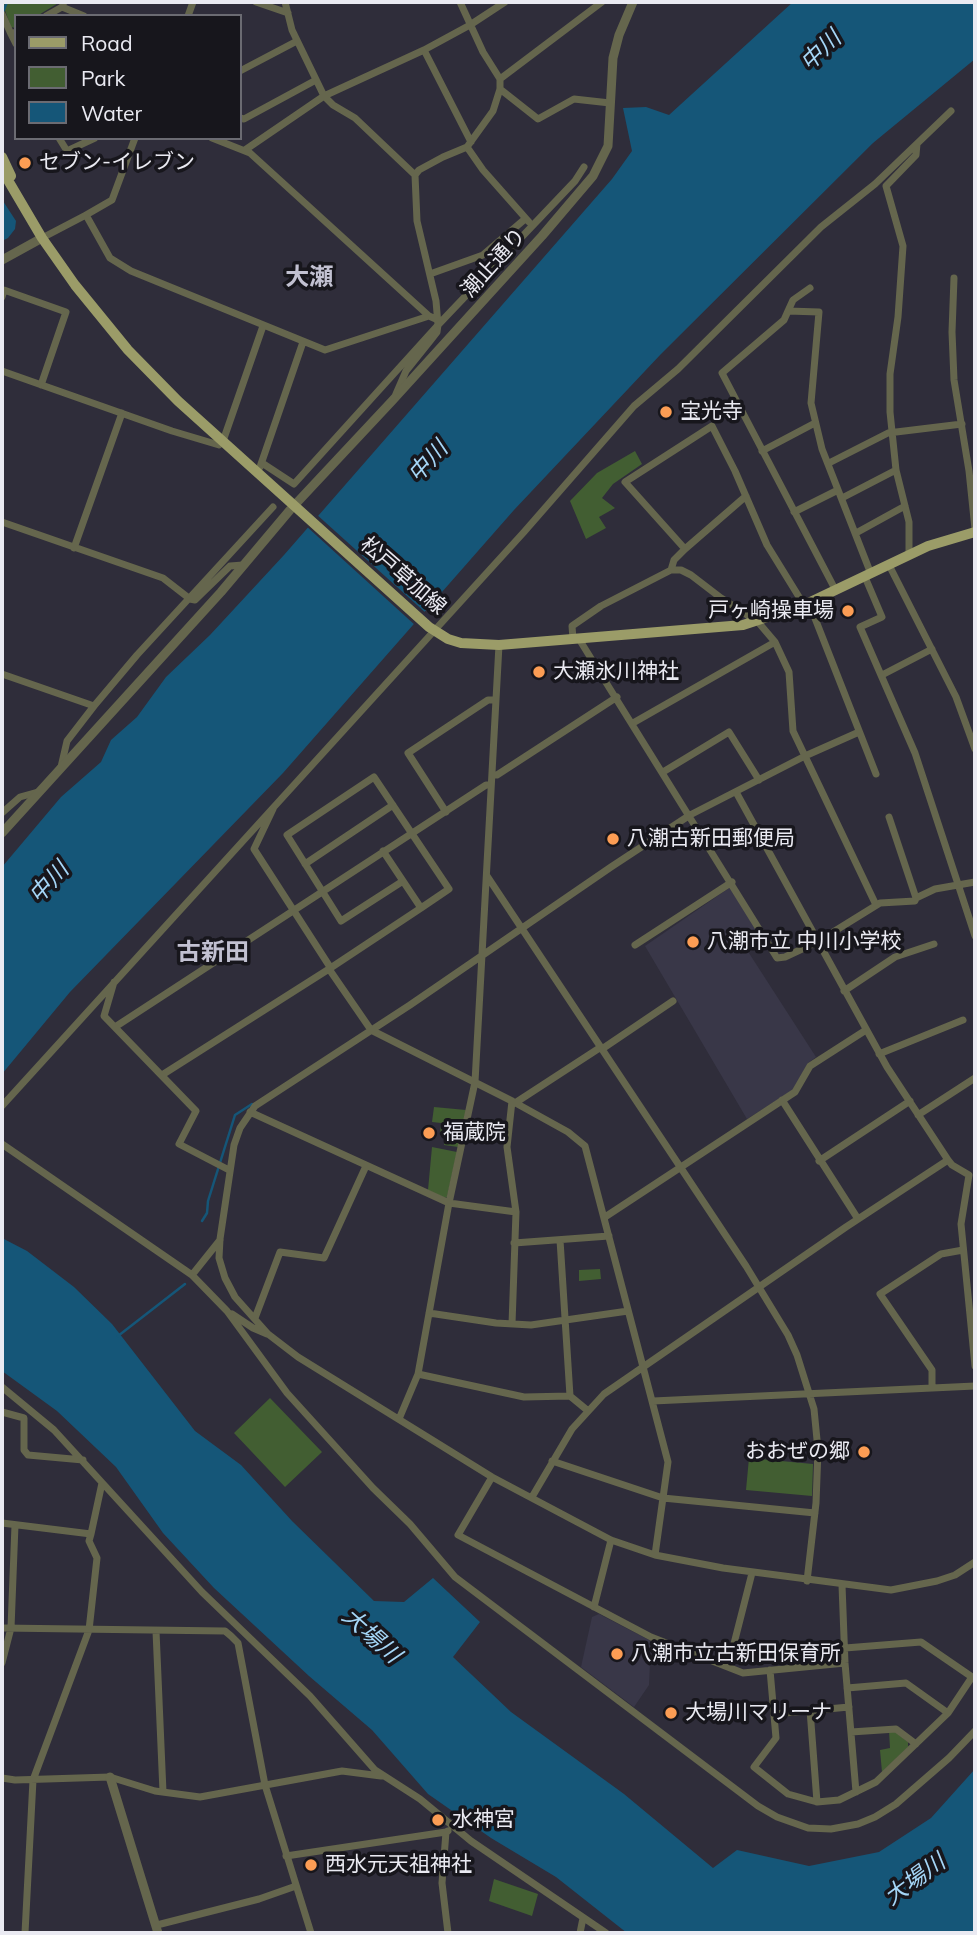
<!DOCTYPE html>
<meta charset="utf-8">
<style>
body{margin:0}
#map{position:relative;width:977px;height:1935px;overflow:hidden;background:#2f2d3a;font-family:Mulish,sans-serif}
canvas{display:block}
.frame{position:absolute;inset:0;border:4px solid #eaeaf2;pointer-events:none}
.legend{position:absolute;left:14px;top:14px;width:228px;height:126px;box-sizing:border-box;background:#17161c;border:2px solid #6b6b72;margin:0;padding:9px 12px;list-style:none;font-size:21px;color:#eaeaf2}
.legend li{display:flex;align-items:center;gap:14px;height:35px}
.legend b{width:35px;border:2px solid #6b6b72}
</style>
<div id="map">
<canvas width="977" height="1935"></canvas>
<div class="frame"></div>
<ul class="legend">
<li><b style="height:9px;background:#9b9c68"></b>Road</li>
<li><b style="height:19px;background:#425e32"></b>Park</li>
<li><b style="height:19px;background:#155678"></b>Water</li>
</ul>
</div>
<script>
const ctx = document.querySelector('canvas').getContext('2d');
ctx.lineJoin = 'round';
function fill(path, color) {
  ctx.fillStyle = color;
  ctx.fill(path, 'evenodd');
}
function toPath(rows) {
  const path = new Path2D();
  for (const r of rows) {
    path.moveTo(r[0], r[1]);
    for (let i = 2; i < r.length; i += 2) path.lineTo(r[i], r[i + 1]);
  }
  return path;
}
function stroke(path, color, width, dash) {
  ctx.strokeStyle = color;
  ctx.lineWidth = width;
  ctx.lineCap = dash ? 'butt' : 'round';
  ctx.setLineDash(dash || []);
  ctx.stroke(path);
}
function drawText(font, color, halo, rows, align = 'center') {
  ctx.font = font + ' Mulish,"Noto Sans JP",sans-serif';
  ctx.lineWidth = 7;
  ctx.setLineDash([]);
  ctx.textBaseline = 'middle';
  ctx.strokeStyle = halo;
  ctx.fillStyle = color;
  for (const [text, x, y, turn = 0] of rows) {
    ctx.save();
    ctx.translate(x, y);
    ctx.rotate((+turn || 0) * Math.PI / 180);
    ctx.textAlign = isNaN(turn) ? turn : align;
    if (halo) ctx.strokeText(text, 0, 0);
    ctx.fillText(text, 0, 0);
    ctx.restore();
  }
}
fill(toPath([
 [732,886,761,940,747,950,816,1057,808,1063,793,1090,747,1119,645,946],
 [599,1614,651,1641,649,1685,634,1707,581,1667,592,1617]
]), '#393748');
fill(toPath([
 [2,2,60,2,37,16,16,16,15,28,11,27],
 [635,451,642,464,613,484,602,498,615,508,599,517,606,528,586,539,570,501,597,473],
 [434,1107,466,1110,458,1147,444,1145,445,1137,440,1135,441,1123,432,1122],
 [432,1147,457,1152,447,1197,445,1198,428,1190],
 [600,1269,601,1279,579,1281,579,1270],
 [270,1398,322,1452,285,1487,234,1433],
 [749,1458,813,1464,812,1496,746,1490],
 [889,1731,894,1731,908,1742,908,1747,882,1772,880,1750,890,1748],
 [494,1879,538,1894,532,1916,489,1901]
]), '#425e32');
fill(toPath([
 [793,2,975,2,975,59,873,143,661,354,514,510,283,773,70,992,2,1074,2,867,61,797,101,762,111,740,137,717,166,677,210,635,284,555,612,179,632,151,623,108,646,107,669,115],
 [3,201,16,221,15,229,8,238,2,241],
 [2,1238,27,1251,74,1287,112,1324,195,1431,241,1465,292,1521,374,1601,404,1602,433,1578,480,1622,453,1657,511,1712,624,1794,713,1868,737,1850,809,1866,879,1852,931,1818,975,1769,975,1933,627,1933,556,1877,491,1838,428,1794,372,1730,309,1676,214,1588,163,1533,116,1467,57,1411,2,1371]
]), '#155678');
fill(toPath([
 [315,513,427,614,416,626,305,525]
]), '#2f2d3a');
stroke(toPath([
 [3,12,7,2],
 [202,1221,207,1213,208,1201,235,1115,252,1104],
 [118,1336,185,1284]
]), '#155678', 2.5);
stroke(toPath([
 [256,2,288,13],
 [285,2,292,30,324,96,333,105,355,118,415,175,417,221,436,301,438,325,437,332,430,341,406,371,396,394],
 [62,7,84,16],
 [2,14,11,34],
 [46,16,62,7,64,2],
 [188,16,193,2],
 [16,32,11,34,16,44],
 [424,50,471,142],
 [240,71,297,41],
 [500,79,602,2],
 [500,89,538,119,574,99,610,103],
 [240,118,244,119,316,80],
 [59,138,67,151,95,138],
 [212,138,250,153,429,316],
 [467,147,483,170,529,222],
 [245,150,324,96,424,50,470,25,505,2],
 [415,175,419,170,443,157,467,147,493,111,500,89,500,79,483,52,460,2],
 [86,215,112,200,135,138],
 [42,238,86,215,110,258,131,271,325,350,429,316,438,320],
 [430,274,483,255,525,219],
 [954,278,952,332,954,380,969,471,975,529],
 [2,297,4,290,66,312,41,385],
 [788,311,793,300,810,288],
 [2,371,172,431,219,445,223,441,263,326],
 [762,451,815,423],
 [262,463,294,484,438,325,575,181,584,167],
 [829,463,888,433,962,424],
 [260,467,303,342],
 [842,498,896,470],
 [794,512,838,490],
 [2,522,163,578,190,599,195,600,230,566,243,565],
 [856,533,905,506],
 [74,548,122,413],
 [685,549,625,482,712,426,735,471,767,545,804,605],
 [909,555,909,522,896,470,890,412,890,374,898,317,903,246,886,186,916,155,917,144],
 [889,565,956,697,975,749],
 [671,570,674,560,685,549,746,496],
 [865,577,882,617,860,627,915,753,975,936],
 [836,591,722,373,784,320,788,311,819,312,811,403,822,449,871,574],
 [809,603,876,774],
 [573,639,572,626,601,606,671,570,681,570,691,575,721,598,758,622,775,642,789,672,793,731,876,905],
 [579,639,777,958,785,957,817,942,880,903,915,901,916,898,935,889,975,882],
 [2,674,94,706],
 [882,675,932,649],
 [633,723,775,642],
 [859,732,805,756,690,815,611,867,410,1005,255,1106,240,1128,234,1145,220,1239,219,1258,225,1278,235,1297,268,1334,298,1357,492,1477,611,1540,655,1555,723,1568,891,1590,937,1581,955,1575,975,1562],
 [61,767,67,741,94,706,137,655,273,507],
 [663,772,729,732,759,780],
 [492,775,497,775,617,697],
 [736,792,887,1067,948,1160,952,1165,969,1175,961,1224,975,1366],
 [273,809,254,849,330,967],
 [446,812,408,753,488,700,496,700],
 [2,813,20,797,38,792],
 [889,817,916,898],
 [305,864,393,805],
 [487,876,746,1266,788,1335,797,1355,814,1409,818,1450,816,1503,807,1581],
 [403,881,341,921,287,835,374,777,449,889,421,908],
 [635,945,732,882],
 [329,969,371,1030,512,1101,568,1132,585,1146,668,1462,655,1555],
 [114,982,104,1016,196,1111,179,1144,229,1170],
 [844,991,895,957,934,944],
 [115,1027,486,785,491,785],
 [602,1049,673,1001],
 [879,1054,963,1020],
 [162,1075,329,969,421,908,383,851],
 [782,1100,858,1219],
 [512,1101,507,1147,516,1212,512,1324],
 [515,1103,601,1047],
 [2,1106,524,532,634,406,678,369,821,227,875,184,951,111],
 [250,1112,449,1203,516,1212],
 [918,1115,975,1078],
 [2,1144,192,1275,227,1311,287,1393,373,1488,410,1524,455,1577,758,1806,777,1817,808,1828,831,1829,858,1824,875,1817,896,1804,949,1758,975,1731],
 [819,1161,910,1101],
 [605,1217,795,1092,810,1066,866,1030],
 [560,1240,570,1396],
 [514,1243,609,1236],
 [192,1275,220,1240],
 [429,1313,496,1323,531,1325,628,1311],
 [232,1314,253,1328,267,1334],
 [255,1318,280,1252,324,1258,366,1166],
 [418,1374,524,1397,570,1396,587,1410],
 [2,1387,54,1430,202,1592,310,1696,375,1770,420,1799,471,1841,606,1933],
 [932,1388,932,1370,880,1294,941,1254,963,1250],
 [653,1401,975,1386],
 [2,1412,24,1418,24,1450,28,1455,83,1460],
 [399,1419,418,1374,449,1203,475,1082,499,645],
 [552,1461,663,1498,815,1513],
 [492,1477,458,1535,651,1637,743,1673,845,1663],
 [532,1497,572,1429,604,1394,846,1227,948,1160],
 [2,1523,91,1534,102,1483],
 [842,1585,845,1663,856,1792],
 [594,1607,611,1540],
 [2,1628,225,1631,231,1636,238,1643,265,1785,311,1933],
 [156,1631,163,1792],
 [2,1663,11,1628,15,1525],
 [728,1667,752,1573],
 [770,1670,776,1738,754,1767,788,1794,817,1802,839,1800,876,1782,948,1713,972,1677,921,1642,845,1648],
 [847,1688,906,1683,948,1713],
 [810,1710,817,1802],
 [774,1714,849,1707],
 [851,1732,896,1729,916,1744],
 [2,1778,15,1780,110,1777,155,1791,200,1797,342,1771,381,1776],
 [448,1831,446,1832,442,1883,448,1933],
 [286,1856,446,1832],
 [157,1925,259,1899,296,1886],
 [25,1933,33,1780,89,1630,97,1558,89,1541,91,1534],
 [580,1933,583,1918]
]), '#65664d', 7);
stroke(toPath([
 [2,260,42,238],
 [2,833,221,592,290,510,392,401,542,236,593,176,608,146,613,58,619,35,633,2],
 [110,1777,158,1933]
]), '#65664d', 9);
stroke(toPath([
 [2,157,11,176],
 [2,170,42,238,75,285,128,350,178,401,429,627,448,639,461,643,499,645,743,625,804,605,928,546,975,532]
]), '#9b9c68', 10);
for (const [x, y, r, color] of [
 [25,163,7,"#fc9d54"],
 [666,412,7,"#fc9d54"],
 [848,611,7,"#fc9d54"],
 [539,672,7,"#fc9d54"],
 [613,839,7,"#fc9d54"],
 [693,942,7,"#fc9d54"],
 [429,1133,7,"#fc9d54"],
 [864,1452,7,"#fc9d54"],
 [617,1654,7,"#fc9d54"],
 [671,1713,7,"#fc9d54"],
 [438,1820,7,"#fc9d54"],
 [311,1865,7,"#fc9d54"]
]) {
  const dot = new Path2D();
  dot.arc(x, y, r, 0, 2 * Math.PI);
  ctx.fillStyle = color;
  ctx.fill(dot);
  stroke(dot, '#17161c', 2.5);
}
drawText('21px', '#eaeaf2', '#17161c', [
 ["セブン-イレブン",39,163],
 ["宝光寺",680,412],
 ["戸ヶ崎操車場",834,611,"right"],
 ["大瀬氷川神社",553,672],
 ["八潮古新田郵便局",627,839],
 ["八潮市立 中川小学校",707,942],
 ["福蔵院",443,1133],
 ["おおぜの郷",850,1452,"right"],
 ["八潮市立古新田保育所",631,1654],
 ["大場川マリーナ",685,1713],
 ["水神宮",452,1820],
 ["西水元天祖神社",325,1865]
], 'left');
drawText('21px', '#eaeaf2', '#17161c', [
 ["潮止通り",494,263,-48],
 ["松戸草加線",403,576,41]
]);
drawText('italic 23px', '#a5d6f7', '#17161c', [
 ["中川",821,51,-44],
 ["中川",428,462,-48],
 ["中川",49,883,-48],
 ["大場川",371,1636,42],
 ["大場川",915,1880,-36]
]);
drawText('bold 24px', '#c2c1d1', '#17161c', [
 ["大瀬",309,278],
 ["古新田",213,953]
]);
</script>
